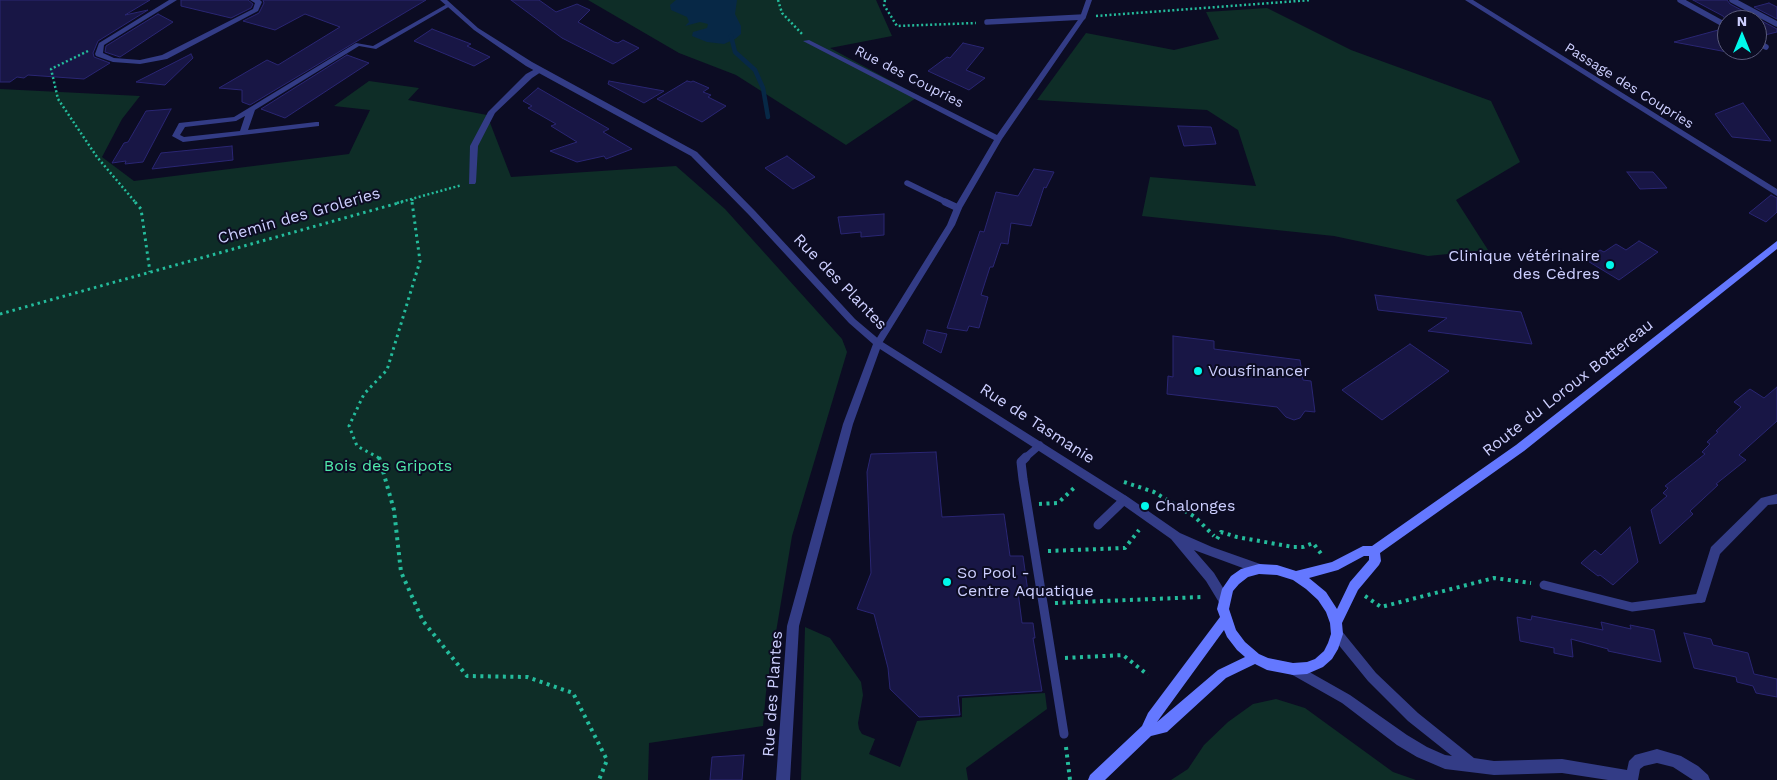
<!DOCTYPE html>
<meta charset="utf-8">
<style>
body{margin:0}
#map{position:relative;width:1777px;height:780px;overflow:hidden;background:#0c0c23;font-family:"Work Sans",sans-serif}
canvas{display:block}
.north{position:absolute;left:1717px;top:10px;width:50px;height:50px;box-sizing:border-box;background:#0c0c23;border:1px solid #595a7b;border-radius:50%;rotate:0deg;font-size:14px;font-weight:700;line-height:20px;text-align:center;color:#cdcfff}
.north::after{content:'';display:block;margin:auto;width:18px;height:22px;background:#00f8eb;clip-path:polygon(50% 0,100% 100%,50% 72%,0 100%)}
</style>
<div id="map">
<canvas width="1777" height="780"></canvas>
<div class="north">N</div>
</div>
<script>
const ctx = document.querySelector('canvas').getContext('2d');
ctx.lineJoin = 'round';
function fill(path, color) {
  ctx.fillStyle = color;
  ctx.fill(path, 'evenodd');
}
function toPath(rows) {
  const path = new Path2D();
  for (const r of rows) {
    path.moveTo(r[0], r[1]);
    for (let i = 2; i < r.length; i += 2) path.lineTo(r[i], r[i + 1]);
  }
  return path;
}
function stroke(path, color, width, dash) {
  ctx.strokeStyle = color;
  ctx.lineWidth = width;
  ctx.lineCap = dash ? 'butt' : 'round';
  ctx.setLineDash(dash || []);
  ctx.stroke(path);
}
function drawText(font, color, halo, rows, align = 'center') {
  ctx.font = font + ' "Work Sans",sans-serif';
  ctx.lineWidth = 4;
  ctx.setLineDash([]);
  ctx.textBaseline = 'middle';
  ctx.strokeStyle = halo;
  ctx.fillStyle = color;
  for (const [text, x, y, turn = 0] of rows) {
    ctx.save();
    ctx.translate(x, y);
    ctx.rotate((+turn || 0) * Math.PI / 180);
    ctx.textAlign = isNaN(turn) ? turn : align;
    if (halo) ctx.strokeText(text, 0, 0);
    ctx.fillText(text, 0, 0);
    ctx.restore();
  }
}
fill(toPath([
 [588,0,876,0,892,36,830,48,919,96,846,145,736,75,679,53],
 [1267,8,1351,50,1491,101,1520,162,1456,200,1488,250,1428,256,1334,236,1142,216,1150,177,1256,186,1238,130,1207,110,1037,100,1086,33,1174,50,1219,39,1206,12],
 [369,81,419,88,408,100,487,115,511,177,676,166,725,209,842,339,847,352,792,536,766,692,763,726,649,743,648,780,0,780,0,89,140,96,122,119,102,157,134,181,349,154,370,110,334,106],
 [805,627,830,638,861,682,863,695,858,723,859,729,862,734,875,739,869,754,900,767,917,721,962,717,962,698,1045,693,1047,709,966,768,968,780,801,780],
 [1276,699,1305,708,1393,772,1416,780,1171,780,1188,769,1204,745,1228,722,1253,704]
]), '#0e2d27');
fill(toPath([
 [676,0,737,0,735,14,741,26,741,34,735,39,724,44,707,42,692,36,693,32,707,28,708,24,700,22,685,26,689,22,687,17,671,10,670,5]
]), '#072846');
stroke(toPath([
 [731,36,735,52,755,70,763,88,768,117]
]), '#072846', 4.5);
const building = toPath([
 [0,0,150,0,125,15,148,10,98,41,93,53,94,57,110,63,84,79,28,75,24,78,17,77,10,82,0,82,0,0],
 [181,0,248,0,253,4,251,8,231,18,181,6,181,0],
 [263,0,426,0,250,105,242,102,242,90,219,88,267,60,278,65,340,27,305,14,275,30,243,21,259,13,264,3,263,0],
 [511,0,539,0,556,12,577,4,590,10,578,22,614,42,618,43,623,40,639,48,613,64,562,38,511,0],
 [1693,0,1727,0,1730,4,1777,29,1777,32,1757,37,1757,20,1726,20,1723,16,1693,0],
 [1769,3,1777,7,1777,19,1754,7,1769,3],
 [158,14,173,22,120,57,105,52,106,46,158,14],
 [432,29,471,44,467,46,490,57,474,66,414,41,432,29],
 [1722,29,1727,31,1727,52,1674,42,1722,29],
 [963,43,984,48,966,70,985,78,969,90,928,71,947,57,950,58,963,43],
 [191,54,193,58,165,85,136,82,191,54],
 [347,55,369,63,285,118,261,109,347,55],
 [609,81,664,91,644,103,608,84,609,81],
 [687,81,691,82,693,81,709,88,703,92,711,95,708,97,726,106,702,122,657,99,687,81],
 [538,88,609,129,603,132,632,149,606,159,604,156,577,162,550,151,577,142,551,126,556,124,528,108,532,106,523,101,538,88],
 [1743,103,1771,141,1732,137,1715,114,1743,103],
 [171,109,143,162,125,164,126,161,112,163,124,143,128,142,146,111,171,109],
 [1178,126,1211,127,1216,144,1184,146,1178,126],
 [232,146,233,160,152,169,161,153,232,146],
 [787,156,815,177,793,189,765,168,787,156],
 [1034,169,1054,172,1046,188,1044,187,1031,226,1011,223,1008,244,1001,243,993,267,990,267,981,295,988,297,979,328,969,326,967,331,947,328,980,231,984,232,996,192,1018,196,1034,169],
 [1627,172,1653,172,1667,188,1640,189,1627,172],
 [1771,195,1777,198,1777,212,1766,222,1749,213,1771,195],
 [884,214,884,235,861,237,861,232,841,234,838,217,884,214],
 [1639,241,1658,252,1619,280,1586,260,1600,250,1604,252,1616,244,1626,250,1639,241],
 [1375,295,1521,312,1532,344,1428,331,1447,318,1378,310,1375,295],
 [927,330,947,334,941,353,923,343,927,330],
 [1173,336,1214,341,1214,349,1300,360,1303,380,1311,381,1315,412,1305,411,1300,418,1294,420,1286,417,1277,407,1167,394,1168,376,1173,377,1173,336],
 [1410,344,1449,371,1382,420,1342,390,1410,344],
 [1777,387,1777,421,1739,455,1746,460,1716,484,1718,485,1690,511,1693,514,1660,544,1651,510,1667,496,1663,493,1668,488,1665,486,1705,454,1702,452,1710,444,1707,442,1718,432,1716,431,1741,407,1734,402,1750,389,1764,398,1777,387],
 [936,452,942,517,1004,514,1010,556,1023,556,1028,592,1018,592,1022,623,1033,623,1035,638,1033,638,1042,691,958,696,960,715,919,717,890,689,888,668,874,614,857,609,871,573,867,472,871,454,936,452],
 [1630,527,1638,562,1613,585,1600,575,1598,576,1581,563,1595,550,1601,555,1630,527],
 [1532,616,1603,630,1601,622,1631,629,1630,625,1654,630,1661,662,1608,651,1608,649,1571,639,1573,657,1554,653,1554,648,1520,641,1517,617,1531,620,1532,616],
 [1684,633,1711,639,1713,645,1748,653,1754,674,1777,679,1777,697,1756,693,1753,686,1737,682,1736,677,1694,668,1684,633],
 [744,755,742,780,710,780,712,757,744,755]
]);
fill(building, '#181645');
stroke(building, '#2a2673', 1);
stroke(toPath([
 [778,0,782,13,802,34],
 [885,0,884,5,897,26,976,23],
 [1096,16,1311,0],
 [88,51,51,69,58,99,97,157,136,203],
 [412,199,413,203],
 [397,203,462,185]
]), '#24bc9c', 2.5, [2, 2.5]);
stroke(toPath([
 [135,202,141,209,150,272],
 [0,314,402,202],
 [379,458,357,446,349,426,364,394,387,370,420,261,412,202]
]), '#24bc9c', 3, [2.5, 4]);
stroke(toPath([
 [379,457,394,510,401,572,423,621,467,676,527,677,573,693,607,760,599,780],
 [1124,482,1154,492,1195,517,1214,536],
 [1039,504,1058,503,1075,487],
 [1217,539,1221,532,1237,537,1293,547,1303,547,1313,543,1322,555],
 [1048,551,1125,548,1139,530],
 [1365,596,1381,607,1494,578,1531,583],
 [1055,603,1202,597],
 [1065,658,1123,655,1148,675],
 [1066,747,1070,780]
]), '#24bc9c', 4, [3, 4.5]);
stroke(toPath([
 [1680,0,1727,26],
 [1732,0,1777,24],
 [987,22,1083,17],
 [1757,42,1766,47],
 [907,183,948,203]
]), '#333c86', 5.5);
stroke(toPath([
 [945,202,958,208],
 [1025,458,1040,445]
]), '#333c86', 7);
stroke(toPath([
 [1026,457,1021,462,1023,479,1064,734],
 [1098,525,1124,500],
 [1544,585,1632,607,1701,598]
]), '#333c86', 9);
fill(toPath([
 [169,0,177,0,104,45,103,53,114,58,140,60,162,55,253,9,255,3,250,0,260,0,262,2,258,11,167,59,140,64,113,62,96,56,95,54,99,43,169,0],
 [1086,0,1092,0,1086,17,1002,139,962,208,955,225,881,345,875,345,873,343,875,341,947,225,954,208,994,140,803,41,809,40,997,135,1080,17,1086,0],
 [1465,0,1473,0,1777,189,1777,196,1465,0],
 [447,4,452,5,376,49,359,46,255,110,248,130,316,122,319,122,319,126,183,142,172,136,179,123,234,117,356,43,373,46,447,4],
 [245,116,240,131,184,137,180,135,185,127,236,121,245,116],
 [537,68,544,70,532,78,495,113,478,146,476,182,475,184,469,184,470,146,488,112,526,74,537,68],
 [1777,494,1777,504,1768,505,1720,554,1705,602,1701,603,1697,602,1695,598,1711,547,1761,498,1777,494],
 [1337,628,1341,630,1376,673,1418,713,1474,758,1494,761,1562,759,1627,770,1629,761,1635,755,1657,749,1681,756,1698,766,1708,775,1710,780,1693,780,1673,767,1657,763,1644,766,1640,769,1638,780,1608,780,1562,773,1494,775,1445,769,1417,757,1397,745,1342,703,1289,673,1287,669,1289,665,1293,663,1297,665,1350,695,1407,735,1427,747,1445,755,1452,756,1408,721,1368,681,1333,638,1331,634,1333,630,1337,628]
]), '#333c86');
fill(toPath([
 [440,0,447,0,478,28,532,62,697,152,755,211,855,319,881,341,1128,497,1180,533,1212,547,1263,565,1265,569,1263,573,1259,574,1194,550,1214,573,1228,596,1230,600,1228,604,1224,605,1220,604,1206,581,1171,539,1120,503,880,349,853,424,799,626,790,780,776,780,787,626,843,424,873,344,849,323,749,215,691,156,526,66,474,30,440,0]
]), '#333c86');
fill(toPath([
 [1777,241,1777,249,1524,451,1380,553,1381,561,1379,565,1358,590,1342,623,1343,634,1338,649,1332,659,1323,667,1307,674,1293,675,1267,670,1255,664,1226,678,1167,732,1151,736,1105,780,1088,780,1090,775,1142,726,1148,713,1220,617,1217,609,1222,589,1231,576,1241,569,1259,564,1277,565,1296,571,1332,562,1363,546,1372,546,1516,445,1777,241],
 [1364,556,1369,556,1369,560,1350,582,1337,609,1326,592,1309,578,1338,570,1364,556],
 [1259,574,1277,575,1293,580,1306,589,1318,600,1326,612,1330,623,1331,634,1328,643,1324,651,1315,659,1307,662,1293,663,1268,658,1259,654,1245,642,1236,630,1229,609,1233,591,1239,584,1248,577,1259,574],
 [1224,630,1227,637,1237,650,1245,657,1218,670,1157,722,1224,630]
]), '#6478ff');
for (const [x, y, r, color] of [
 [1610,265,5,"#00f8eb"],
 [1198,371,5,"#00f8eb"],
 [1145,506,5,"#00f8eb"],
 [947,582,5,"#00f8eb"]
]) {
  const dot = new Path2D();
  dot.arc(x, y, r, 0, 2 * Math.PI);
  ctx.fillStyle = color;
  ctx.fill(dot);
  stroke(dot, '#0c0c23', 2);
}
drawText('14px', '#cdcfff', '#0c0c23', [
 ["Rue des Coupries",909,77,27],
 ["Passage des Coupries",1629,86,32]
]);
drawText('16px', '#cdcfff', '#0c0c23', [
 ["Chemin des Groleries",299,216,-16],
 ["Rue des Plantes",840,282,46],
 ["Route du Loroux Bottereau",1568,388,-38],
 ["Rue de Tasmanie",1037,424,33],
 ["Rue des Plantes",773,694,-86]
]);
drawText('16px', '#cdcfff', '#0c0c23', [
 ["Clinique vétérinaire",1600,256,"right"],
 ["des Cèdres",1600,274,"right"],
 ["Vousfinancer",1208,371],
 ["Chalonges",1155,506],
 ["So Pool -",957,573],
 ["Centre Aquatique",957,591]
], 'left');
drawText('16px', '#50e9ab', '#0c0c23', [
 ["Bois des Gripots",388,466]
]);
</script>
